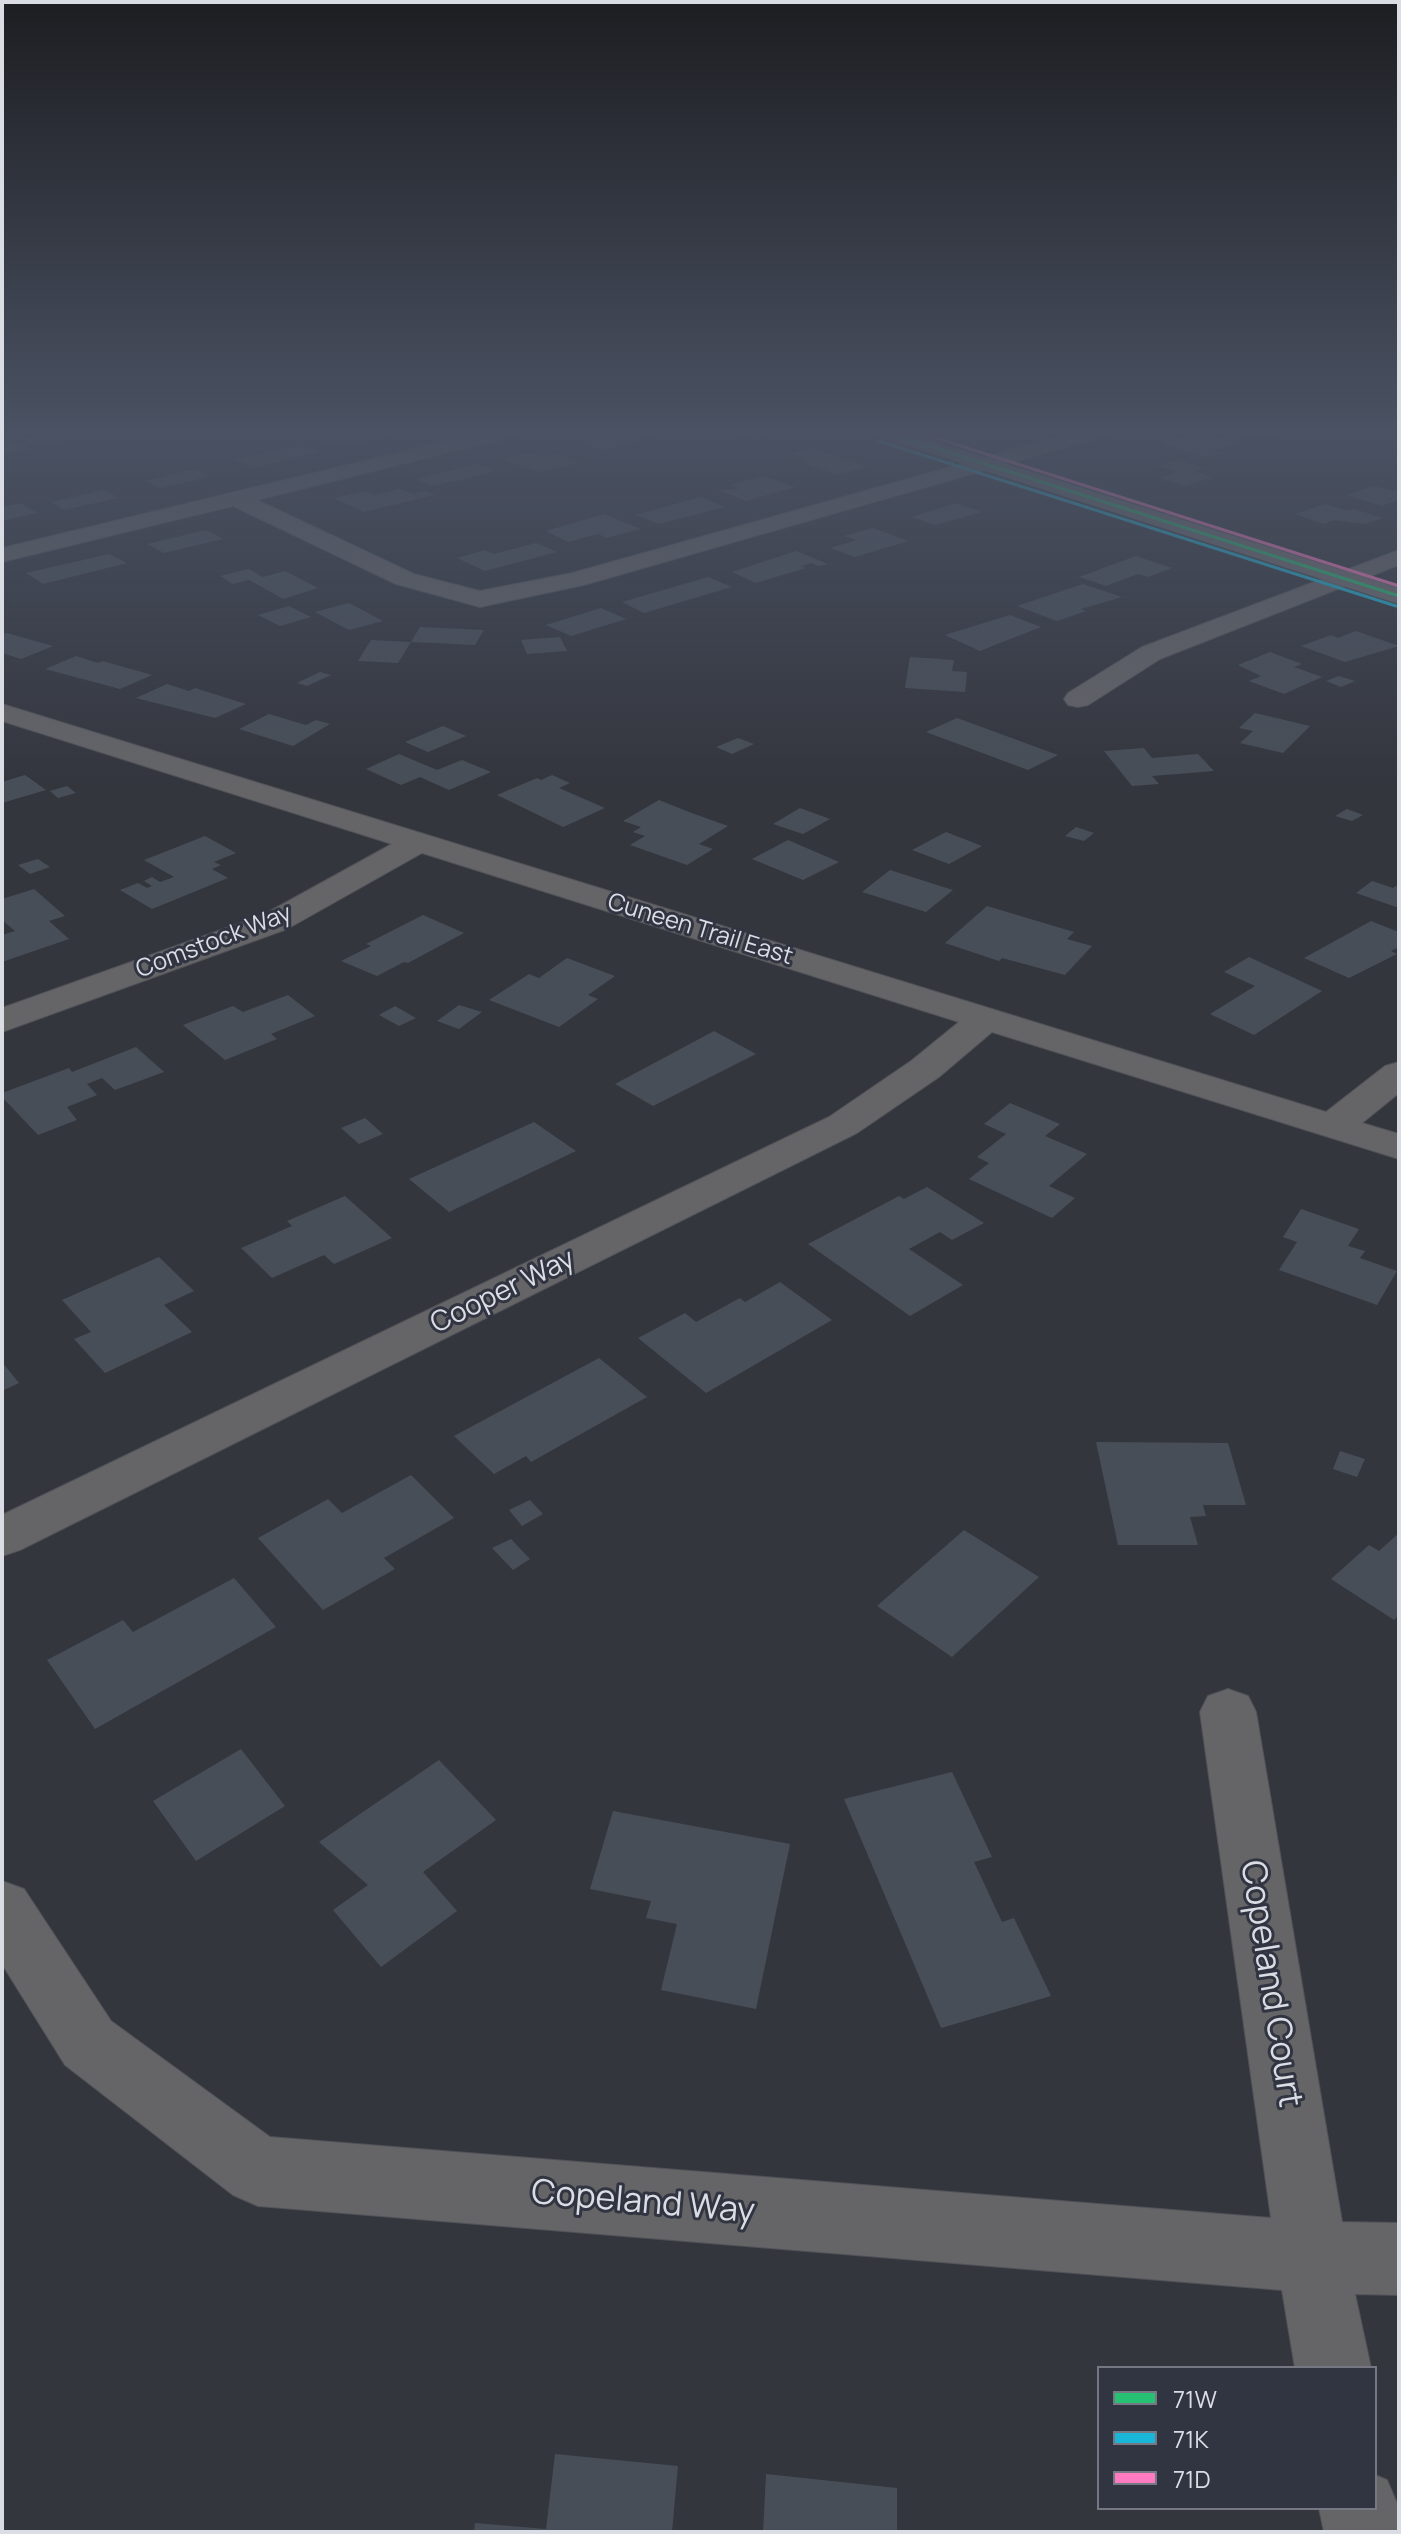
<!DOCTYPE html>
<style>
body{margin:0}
#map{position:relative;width:1401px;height:2534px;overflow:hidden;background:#34363e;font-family:Manrope,sans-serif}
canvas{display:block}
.frame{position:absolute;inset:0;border:4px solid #dbdde5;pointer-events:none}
.legend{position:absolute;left:1097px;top:2366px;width:280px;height:144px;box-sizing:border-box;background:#313441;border:2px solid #757883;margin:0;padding:10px 14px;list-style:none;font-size:24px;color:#dbdde5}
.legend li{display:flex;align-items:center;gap:16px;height:40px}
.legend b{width:40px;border:2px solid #757883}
</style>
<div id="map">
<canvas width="1401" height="2534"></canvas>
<div class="frame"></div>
<ul class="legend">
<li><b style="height:10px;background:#26c172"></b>71W</li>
<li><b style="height:10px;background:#1ab6d8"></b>71K</li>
<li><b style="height:10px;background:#fe7ac1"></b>71D</li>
</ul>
</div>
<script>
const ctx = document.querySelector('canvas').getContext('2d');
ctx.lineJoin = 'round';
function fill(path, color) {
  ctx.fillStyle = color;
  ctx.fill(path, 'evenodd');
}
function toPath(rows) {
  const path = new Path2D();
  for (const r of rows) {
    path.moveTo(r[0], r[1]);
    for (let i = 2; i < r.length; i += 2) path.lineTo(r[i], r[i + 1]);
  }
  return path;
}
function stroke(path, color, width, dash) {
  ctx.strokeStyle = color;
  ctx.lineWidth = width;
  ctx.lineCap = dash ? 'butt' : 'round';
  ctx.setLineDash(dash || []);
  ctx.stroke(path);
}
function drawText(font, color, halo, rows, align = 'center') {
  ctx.font = font + ' Manrope,sans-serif';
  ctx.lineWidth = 6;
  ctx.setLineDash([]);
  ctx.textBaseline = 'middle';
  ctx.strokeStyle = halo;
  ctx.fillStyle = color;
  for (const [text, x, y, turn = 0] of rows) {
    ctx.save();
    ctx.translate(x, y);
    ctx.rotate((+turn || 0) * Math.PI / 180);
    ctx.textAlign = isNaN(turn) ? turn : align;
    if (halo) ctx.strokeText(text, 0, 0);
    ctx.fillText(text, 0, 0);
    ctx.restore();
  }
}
fill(toPath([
 [60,431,77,437,35,446,21,439],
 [363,431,401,434,361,443,354,440,333,445,315,438],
 [613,431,645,431,658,435,602,450,580,442],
 [748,431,763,431,775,435,754,440,735,434],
 [1232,431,1285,431,1260,439],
 [1215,436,1239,443,1212,451,1221,453,1207,458,1160,443,1181,437,1195,441],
 [16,441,30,449,2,455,2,444],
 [304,446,320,452,252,468,233,459],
 [813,448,842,459,869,467,837,475,802,462,809,460,791,454],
 [528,452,547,457,559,454,580,462,539,472,501,459],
 [1178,460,1205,468,1194,472,1213,477,1185,486,1159,478,1177,472,1158,466],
 [477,464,496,471,433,486,416,479],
 [195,469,211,476,161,488,145,481],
 [763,476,795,487,746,501,719,490,739,489,730,485],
 [1373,486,1399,492,1399,501,1388,499,1396,501,1382,506,1346,495],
 [400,489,422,498,414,494,426,491,435,495,422,498,364,512,334,498,366,491,374,495],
 [104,490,118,498,64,510,51,502],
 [700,497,725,507,659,524,636,515],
 [20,503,37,513,2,521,2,507],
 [956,503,982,512,935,525,912,517],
 [1325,504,1349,511,1354,509,1383,518,1365,524,1334,520,1323,524,1295,514],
 [604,514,640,529,607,538,598,534,568,542,546,531],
 [872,528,908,541,855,557,830,548,857,540,844,536],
 [206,530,223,539,164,553,147,544],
 [536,543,557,552,485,571,457,558,485,550,494,554],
 [796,551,828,564,819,566,811,563,801,566,806,568,756,583,732,572],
 [109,554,127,563,43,584,26,573],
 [1136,556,1172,568,1148,577,1138,574,1106,586,1079,577],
 [249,569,263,577,285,571,318,588,283,599,249,580,233,584,220,576],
 [708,577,732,587,644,613,622,602],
 [1083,584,1122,597,1081,609,1086,611,1057,621,1017,606],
 [349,603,383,621,349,630,315,612],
 [289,606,311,617,280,626,258,615],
 [601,608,626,619,571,636,546,625],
 [1010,615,1041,627,980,651,945,635],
 [420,627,484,630,475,645,411,642],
 [1356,631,1399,646,1345,662,1301,646,1331,635,1338,638],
 [7,633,53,646,21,659,2,653,2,634],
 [560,637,567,651,527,654,521,640],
 [371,640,411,642,398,663,358,661],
 [1270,652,1302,664,1294,667,1322,677,1284,694,1249,681,1261,676,1238,665],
 [76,656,98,663,103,661,152,675,120,689,45,669],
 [910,657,954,660,952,671,967,672,965,692,905,688],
 [320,672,331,675,307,686,297,683],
 [1339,676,1355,681,1341,687,1326,681],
 [167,684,189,691,195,688,246,704,215,718,136,698],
 [1255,713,1310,726,1283,753,1240,743,1253,731,1239,728],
 [269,714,306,725,316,720,330,724,293,746,239,729],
 [957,718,1058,755,1028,770,926,732],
 [443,726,466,736,428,752,405,742],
 [738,738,754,744,732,754,716,747],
 [1144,748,1152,758,1198,754,1214,771,1152,776,1159,784,1132,786,1104,751],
 [399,754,437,770,462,760,491,772,449,790,420,777,401,785,366,769],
 [25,775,46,790,2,803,2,782],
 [552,775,570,783,559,788,605,808,563,827,497,795,537,778,541,780],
 [67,786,76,793,58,798,50,791],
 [659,800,689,812,728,826,699,844,713,849,687,865,630,845,645,836,633,832,641,827,623,821],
 [800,808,830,819,803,834,773,824],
 [1347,809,1363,815,1352,821,1335,816],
 [1076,827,1094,833,1084,841,1065,836],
 [946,832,982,846,949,864,912,850],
 [205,836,236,853,214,862,221,865,212,869,228,878,152,909,120,890,138,883,147,888,152,886,144,881,152,877,160,882,174,877,144,860],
 [788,840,839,862,803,880,752,859],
 [38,859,50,867,30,874,18,865],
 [890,870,953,890,926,912,862,892],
 [1372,881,1393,888,1399,884,1399,908,1356,893],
 [34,889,65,916,49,921,69,939,2,962,2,935,15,931,2,920,2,899],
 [987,906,1074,932,1067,939,1092,946,1065,975,1002,958,999,961,945,943],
 [423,915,464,933,408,963,404,962,377,976,341,961,371,946,366,944],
 [1371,921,1399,932,1399,947,1391,951,1397,954,1349,978,1304,958],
 [1249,957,1322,991,1254,1035,1210,1014,1255,986,1224,972],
 [567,958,615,976,588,995,598,999,559,1027,489,1000,529,974,539,978],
 [288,995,315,1016,271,1034,277,1039,225,1060,183,1025,233,1006,243,1012],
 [459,1005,482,1012,459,1029,437,1021],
 [395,1006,416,1018,399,1026,379,1015],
 [714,1031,756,1054,653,1106,615,1084],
 [136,1047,164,1072,115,1090,102,1078,87,1084,97,1095,67,1107,77,1120,38,1135,2,1097,2,1093,69,1068,72,1072],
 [1010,1103,1060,1124,1045,1136,1087,1154,1049,1186,1075,1198,1052,1218,969,1179,989,1163,977,1157,1006,1134,984,1124],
 [365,1118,383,1134,359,1144,341,1128],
 [534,1122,576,1151,449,1212,409,1179],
 [927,1187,984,1223,952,1240,940,1232,909,1249,963,1285,910,1316,808,1244,899,1196,904,1199],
 [345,1196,392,1238,334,1264,324,1255,272,1278,241,1248,292,1226,287,1221],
 [1301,1209,1359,1229,1348,1246,1365,1251,1360,1258,1397,1271,1377,1305,1279,1270,1297,1242,1283,1237],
 [159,1257,194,1291,164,1305,192,1332,105,1373,74,1339,91,1332,62,1300],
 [780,1282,832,1320,706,1393,638,1338,685,1313,696,1322,740,1298,745,1302],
 [599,1358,647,1397,531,1462,526,1456,494,1474,454,1436],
 [2,1362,19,1383,2,1391],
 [1096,1442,1228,1443,1246,1505,1203,1505,1206,1516,1190,1517,1198,1545,1118,1545],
 [1340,1451,1365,1459,1357,1477,1333,1469],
 [411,1475,454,1518,384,1558,395,1569,323,1610,258,1538,328,1499,342,1513],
 [530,1500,543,1514,522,1526,509,1510],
 [964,1530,1039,1577,952,1657,877,1606],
 [1399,1533,1399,1615,1394,1620,1331,1579,1369,1545,1379,1551],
 [511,1539,530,1559,513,1570,492,1548],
 [234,1578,276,1627,95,1729,47,1660,123,1620,133,1632],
 [241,1749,285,1806,196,1861,153,1801],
 [439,1760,496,1820,423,1872,457,1911,381,1967,333,1910,368,1885,319,1842],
 [952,1772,992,1857,974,1862,1002,1922,1014,1918,1051,1996,941,2028,844,1799],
 [613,1811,790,1844,756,2009,661,1990,677,1924,646,1918,651,1901,590,1889],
 [555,2454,678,2466,672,2532,474,2532,475,2523,546,2529],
 [766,2474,897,2488,897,2532,763,2532]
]), '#484e57');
const street = toPath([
 [488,431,522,431,519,435,257,500,414,574,480,591,572,573,1079,431,1111,431,1108,435,584,585,480,607,396,584,233,506,2,562,2,548,488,431],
 [1399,550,1399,565,1160,659,1088,705,1078,707,1068,705,1064,699,1068,693,1142,647,1399,550],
 [2,704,1326,1112,1385,1066,1399,1062,1399,1093,1362,1123,1399,1134,1399,1159,992,1032,939,1077,857,1133,20,1550,2,1556,2,1515,829,1117,911,1061,959,1022,422,853,287,929,2,1032,2,1008,263,915,392,844,2,721,2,704],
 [1228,1689,1248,1696,1256,1712,1342,2222,1399,2223,1399,2295,1355,2294,1371,2368,1295,2368,1282,2290,258,2206,233,2195,65,2065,2,1964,2,1881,24,1889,111,2021,270,2137,1271,2218,1200,1712,1208,1696,1228,1689],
 [1375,2475,1387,2480,1399,2508,1399,2532,1324,2532,1319,2508,1375,2508,1375,2475]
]);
const secondary = toPath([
 [872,431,902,431,1399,588,1399,604,875,435,872,431]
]);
stroke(street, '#505258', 2);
stroke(secondary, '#505258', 2);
fill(street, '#656568');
fill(secondary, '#707074');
stroke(toPath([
 [882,431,1399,596]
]), '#26c172', 3);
stroke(toPath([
 [879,441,1396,606]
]), '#1ab6d8', 3);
stroke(toPath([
 [914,431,1399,586]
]), '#fe7ac1', 3);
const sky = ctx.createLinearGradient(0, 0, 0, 786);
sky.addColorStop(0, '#1d1e22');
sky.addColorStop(0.55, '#4a5263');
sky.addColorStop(1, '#4a526300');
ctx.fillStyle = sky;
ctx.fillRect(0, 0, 1401, 786);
drawText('24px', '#dbdde5', '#313441', [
 ["Cuneen Trail East",700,930,17],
 ["Comstock Way",214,942,-21]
]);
drawText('28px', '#dbdde5', '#313441', [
 ["Cooper Way",503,1292,-26]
]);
drawText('34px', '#dbdde5', '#313441', [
 ["Copeland Court",1270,1984,81],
 ["Copeland Way",643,2203,5]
]);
</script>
